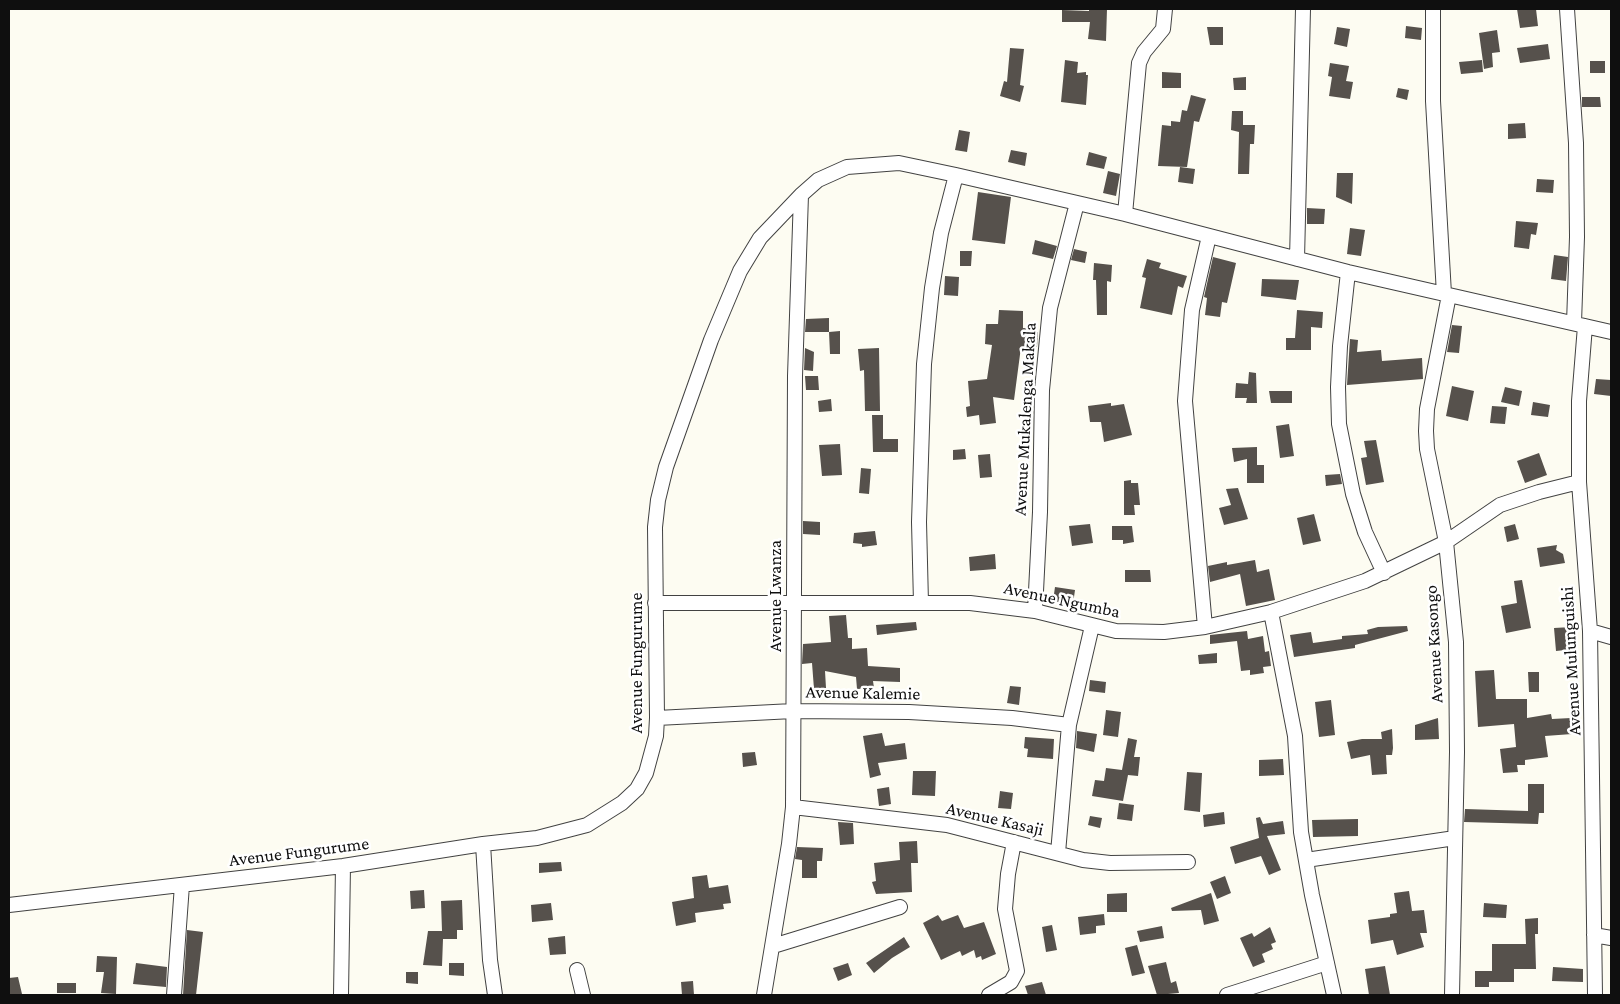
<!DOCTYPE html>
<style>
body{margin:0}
#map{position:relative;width:1620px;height:1004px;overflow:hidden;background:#fdfcf2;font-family:"Crimson Pro",serif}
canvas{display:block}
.frame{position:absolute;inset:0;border:10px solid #0f0f0f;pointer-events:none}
</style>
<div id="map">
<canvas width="1620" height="1004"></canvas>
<div class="frame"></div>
</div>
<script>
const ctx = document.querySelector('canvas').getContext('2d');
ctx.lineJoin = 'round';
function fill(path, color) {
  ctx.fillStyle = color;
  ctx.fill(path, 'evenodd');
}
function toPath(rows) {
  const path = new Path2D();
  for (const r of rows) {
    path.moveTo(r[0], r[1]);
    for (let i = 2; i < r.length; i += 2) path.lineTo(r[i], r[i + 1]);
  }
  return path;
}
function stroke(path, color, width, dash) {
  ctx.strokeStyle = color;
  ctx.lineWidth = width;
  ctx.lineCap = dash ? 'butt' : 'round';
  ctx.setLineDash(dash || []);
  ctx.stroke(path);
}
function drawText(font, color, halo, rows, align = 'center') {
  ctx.font = font + ' "Crimson Pro",serif';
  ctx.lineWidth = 5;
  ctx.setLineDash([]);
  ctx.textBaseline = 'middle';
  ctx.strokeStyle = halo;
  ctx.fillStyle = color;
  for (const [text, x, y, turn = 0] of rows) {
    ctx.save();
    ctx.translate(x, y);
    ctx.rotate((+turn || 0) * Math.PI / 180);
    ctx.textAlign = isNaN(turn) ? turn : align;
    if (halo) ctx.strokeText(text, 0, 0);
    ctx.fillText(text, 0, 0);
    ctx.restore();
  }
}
fill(toPath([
 [1089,9,1107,9,1106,41,1088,39,1090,22,1062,22,1062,10,1089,11],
 [1517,9,1536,9,1538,26,1520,28],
 [1406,26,1422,28,1421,40,1405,38],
 [1207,27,1223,27,1223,45,1210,45],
 [1337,27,1350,29,1347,47,1334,44],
 [1497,30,1500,52,1492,53,1493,67,1484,69,1479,33],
 [1548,44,1550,59,1520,63,1517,48],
 [1010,48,1024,49,1020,85,1024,86,1020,102,1000,96,1004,81,1007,82],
 [1065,60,1078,62,1077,73,1086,72,1086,75,1088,75,1086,105,1061,102],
 [1482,60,1483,72,1461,74,1459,62],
 [1590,61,1605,61,1605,73,1590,73],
 [1330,63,1349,66,1346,81,1353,82,1350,99,1329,96,1332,77,1328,76],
 [1162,72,1181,73,1181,88,1162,88],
 [1246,77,1246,90,1234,90,1233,78],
 [1398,88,1409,90,1407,100,1396,97],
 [1191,95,1206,99,1199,122,1194,121,1187,167,1158,166,1162,125,1171,126,1171,121,1180,122,1182,110,1187,111],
 [1582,97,1600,97,1601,107,1582,107],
 [1232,111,1243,111,1243,125,1255,125,1254,144,1250,144,1249,174,1238,174,1239,132,1231,130],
 [1525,123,1526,138,1508,139,1508,124],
 [959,130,970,132,967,152,955,150],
 [1011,150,1027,153,1025,166,1008,162],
 [1089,152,1107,157,1104,169,1086,165],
 [1180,167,1195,169,1193,184,1178,182],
 [1108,171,1120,174,1116,196,1103,193],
 [1337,173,1353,173,1352,204,1336,197],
 [1537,179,1554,180,1553,193,1536,192],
 [978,192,1011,197,1005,244,972,240],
 [1307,208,1325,209,1324,224,1307,224],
 [1516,221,1538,223,1536,235,1531,234,1529,249,1514,247],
 [1350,228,1365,230,1361,256,1347,254],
 [1035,240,1057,246,1053,259,1032,254],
 [1074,249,1087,252,1085,263,1071,260],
 [960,251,972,251,971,266,960,266],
 [1554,255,1568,257,1566,281,1551,279],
 [1213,257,1236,263,1227,303,1222,302,1220,317,1205,315,1207,298,1204,297],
 [1147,259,1161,263,1159,268,1187,276,1183,288,1178,286,1172,315,1140,308,1146,278,1142,277],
 [1094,263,1112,265,1111,282,1107,281,1107,315,1097,315,1096,280,1093,280],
 [945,276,959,277,958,296,944,295],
 [1262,279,1299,280,1296,300,1261,296],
 [999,310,1023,311,1023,328,1035,329,1035,332,1038,332,1037,347,1021,347,1014,400,993,397,996,423,980,425,979,415,967,417,966,407,970,406,968,381,987,379,992,345,985,344,986,324,998,324],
 [1297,310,1323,312,1322,328,1311,327,1311,350,1286,350,1286,338,1295,338],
 [829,318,829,332,805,332,806,319],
 [1452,325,1462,326,1459,353,1447,352],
 [840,331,840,354,830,354,829,332],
 [1350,339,1358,340,1357,352,1381,350,1382,361,1422,358,1423,379,1347,385],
 [805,348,814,352,813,371,804,370],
 [879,348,880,411,865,411,864,370,860,371,858,349],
 [1249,372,1256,373,1257,403,1246,403,1247,398,1235,398,1236,383,1248,384],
 [805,376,818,376,819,390,806,390],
 [1596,379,1611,380,1611,396,1594,394],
 [1452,386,1474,391,1468,421,1446,416],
 [1505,387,1522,391,1519,406,1501,402],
 [1269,391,1292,391,1292,403,1271,403],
 [831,399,832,411,819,412,818,401],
 [1533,402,1550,405,1548,417,1531,415],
 [1111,403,1111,406,1124,404,1132,435,1104,442,1101,422,1090,422,1088,406],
 [1492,406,1507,407,1505,424,1490,423],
 [872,415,883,415,883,439,898,439,898,452,873,452],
 [1289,424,1294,456,1280,458,1276,426],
 [1376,440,1384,482,1366,485,1361,458,1367,457,1364,441],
 [840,444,842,475,822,476,819,445],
 [1257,447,1257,465,1264,465,1264,483,1247,483,1247,459,1234,462,1232,448],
 [965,449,966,459,953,460,953,450],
 [1539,453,1547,475,1525,483,1517,461],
 [990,454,992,477,980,478,978,455],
 [861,468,871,469,869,494,859,493],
 [1340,474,1342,484,1326,486,1325,475],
 [1131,480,1131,483,1138,483,1140,505,1134,505,1135,515,1124,515,1124,481],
 [1238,488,1248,519,1224,525,1219,508,1231,505,1226,489],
 [1314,514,1321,541,1303,545,1297,518],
 [803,521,820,522,820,535,803,534],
 [1090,524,1093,543,1072,546,1069,526],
 [1515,524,1519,539,1507,542,1504,527],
 [1112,526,1132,526,1134,542,1123,544,1123,540,1112,540],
 [875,531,877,545,862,547,862,544,853,543,854,533],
 [1557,545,1556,550,1563,554,1565,563,1540,567,1537,548],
 [995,554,996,569,970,571,969,557],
 [1255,560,1257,572,1269,569,1275,600,1246,606,1240,574,1210,582,1208,566,1227,562,1227,565],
 [1125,570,1150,570,1151,582,1125,582],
 [1522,580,1531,628,1506,633,1501,606,1517,603,1514,581],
 [1055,587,1075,590,1073,604,1053,601],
 [846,615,848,638,852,638,852,649,867,648,868,666,900,668,900,682,873,681,874,688,857,689,856,677,825,671,826,688,814,689,812,663,802,664,803,644,831,642,829,616],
 [916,622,917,630,877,635,876,625],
 [1407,626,1408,631,1355,645,1355,648,1294,657,1290,635,1311,632,1313,643,1342,639,1342,636,1368,634,1367,630,1378,627],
 [1572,627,1575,649,1556,651,1554,628],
 [1247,631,1248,639,1263,636,1265,652,1269,651,1271,666,1263,667,1264,673,1250,675,1250,670,1241,671,1237,641,1210,644,1210,635],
 [1217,653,1217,663,1199,664,1198,655],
 [1494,670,1496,699,1527,699,1527,718,1551,714,1552,719,1571,718,1572,734,1545,736,1548,757,1525,760,1525,765,1517,765,1518,772,1503,773,1500,749,1516,747,1514,724,1478,727,1475,671],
 [1528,672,1539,672,1539,692,1529,692],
 [1090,680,1106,682,1105,693,1089,691],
 [1010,686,1021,687,1019,705,1007,703],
 [1331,700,1335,735,1319,737,1315,702],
 [1106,710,1121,712,1118,737,1103,735],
 [1438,718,1439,739,1415,740,1415,725],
 [1392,729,1393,748,1392,755,1386,755,1387,774,1372,775,1370,755,1351,759,1347,742,1362,739,1382,739,1381,732],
 [1077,731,1097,734,1094,752,1076,748],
 [882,733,885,746,905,743,907,759,878,763,881,775,870,778,863,736],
 [1025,737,1054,739,1053,759,1027,757,1028,749,1024,748],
 [1128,738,1137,740,1134,757,1140,757,1138,776,1128,775,1123,801,1092,796,1095,780,1104,781,1106,768,1122,770],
 [755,752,757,765,743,767,742,753],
 [1283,759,1284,775,1259,776,1259,760],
 [913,771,936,771,935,796,912,795],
 [1187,772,1202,773,1200,812,1184,810],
 [1528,784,1544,784,1544,813,1539,813,1538,824,1464,822,1465,809,1528,811],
 [889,787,891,804,879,806,877,789],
 [1000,791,1013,793,1011,809,998,808],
 [1119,803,1134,805,1132,821,1117,819],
 [1224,812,1225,824,1204,827,1203,815],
 [1090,816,1102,818,1100,828,1088,825],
 [1260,817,1263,824,1283,821,1285,834,1267,836,1281,870,1269,875,1261,856,1235,864,1230,847,1259,838,1256,818],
 [1358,819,1358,836,1313,837,1312,820],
 [838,822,853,823,854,844,840,845],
 [917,841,918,863,911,863,912,892,876,894,872,882,876,881,874,863,900,860,899,842],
 [797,847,823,848,822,861,817,861,817,878,802,878,802,860,795,859],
 [561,862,562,871,539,873,539,863],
 [707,875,709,888,728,885,731,903,723,904,724,909,695,913,696,922,676,926,672,902,694,898,692,877],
 [1225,876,1231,893,1217,899,1210,882],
 [424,890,425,908,411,909,410,891],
 [1409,891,1412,911,1424,910,1427,933,1420,933,1424,947,1397,955,1393,940,1371,944,1368,920,1390,917,1390,914,1397,913,1394,893],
 [1127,893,1127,912,1107,912,1107,894],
 [1211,893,1219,921,1204,925,1201,910,1172,911,1171,908],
 [462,900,463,930,457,930,457,939,443,939,442,966,423,965,428,931,442,931,441,901],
 [551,903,553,920,532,922,531,905],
 [1484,903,1507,905,1506,918,1483,917],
 [1104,914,1105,925,1096,926,1096,933,1080,935,1078,917],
 [938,915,942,921,958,915,964,928,984,922,996,954,982,960,981,956,976,958,974,950,962,956,960,951,941,960,923,923],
 [1538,918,1538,934,1535,934,1536,969,1514,969,1514,982,1489,982,1489,987,1475,987,1475,971,1492,971,1492,944,1526,944,1525,919],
 [1052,925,1057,950,1046,952,1042,927],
 [1162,926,1164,938,1140,942,1137,931],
 [1270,927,1276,942,1271,944,1273,949,1262,954,1265,962,1253,967,1240,938,1252,933,1254,937],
 [187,930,203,932,196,995,183,995],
 [565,936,566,954,550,955,548,938],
 [904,937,910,947,892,958,874,973,866,963],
 [1137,945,1145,973,1132,976,1125,948],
 [97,956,117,957,116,994,101,993,104,972,96,972],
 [1166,962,1171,983,1176,981,1179,993,1157,995,1148,966],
 [136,963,167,967,166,987,133,984],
 [449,963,464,963,464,976,449,975],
 [848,963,852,975,838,981,833,968],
 [1385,966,1390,995,1369,995,1365,969],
 [1553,967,1583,969,1583,982,1552,981],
 [406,972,418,972,418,984,406,983],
 [18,977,22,994,10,995,9,978],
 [693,981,694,995,682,995,681,982],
 [1042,982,1046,995,1028,995,1025,986],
 [57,983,76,983,76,993,57,993]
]), '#56514c');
const street = toPath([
 [1433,9,1433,101,1444,294],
 [1567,9,1576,143,1577,237,1574,323],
 [1125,214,1139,63,1144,52,1163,29,1165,9],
 [1297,259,1303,9],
 [1348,272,1340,346,1338,387,1339,424,1353,494,1365,532,1384,573],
 [1449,295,1427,409,1426,431,1427,449,1446,542,1456,642,1457,752,1452,995],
 [1585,326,1579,401,1579,482,1590,631,1595,995],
 [655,603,970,603,1035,611,1116,631,1164,632,1205,627,1271,612,1365,581,1446,542,1500,505,1539,492,1579,482],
 [921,603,919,522,924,364,932,288,941,233,956,175],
 [1035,611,1040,512,1042,390,1050,308,1077,203],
 [1271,612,1295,736,1301,832,1312,895,1334,995],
 [1205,627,1185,401,1192,310,1209,236],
 [1590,631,1611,637],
 [657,718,793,711,909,712,1012,718,1069,725],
 [793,807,947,825,1083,860,1110,863,1188,862],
 [483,844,490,960,495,995],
 [1058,853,1069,725,1092,626],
 [1306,860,1455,838],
 [9,905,343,866,483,844,537,838,587,825,622,803,637,789,646,773,656,736,657,718,655,527,658,500,666,467,711,340,740,271,760,238,801,195,818,180,847,167,899,163,956,175,1125,214,1348,272,1611,332],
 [1594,935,1611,938],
 [773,946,900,907],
 [577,970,583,995],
 [174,995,182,885],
 [341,995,343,866],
 [764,995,789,844,793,807,795,376,801,195],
 [989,995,1011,982,1017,971,1005,909,1008,874,1014,842],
 [1227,995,1327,963]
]);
stroke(street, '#424242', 16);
stroke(street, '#fff', 14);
drawText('18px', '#0f0f0f', '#fff', [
 ["Avenue Mukalenga Makala",1025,419,-87],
 ["Avenue Lwanza",775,596,-90],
 ["Avenue Ngumba",1062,600,12],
 ["Avenue Kasongo",1434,644,-93],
 ["Avenue Mulunguishi",1571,661,-93],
 ["Avenue Fungurume",636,663,-90],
 ["Avenue Kalemie",863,693,1],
 ["Avenue Kasaji",995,819,13],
 ["Avenue Fungurume",299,852,-7]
]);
</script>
